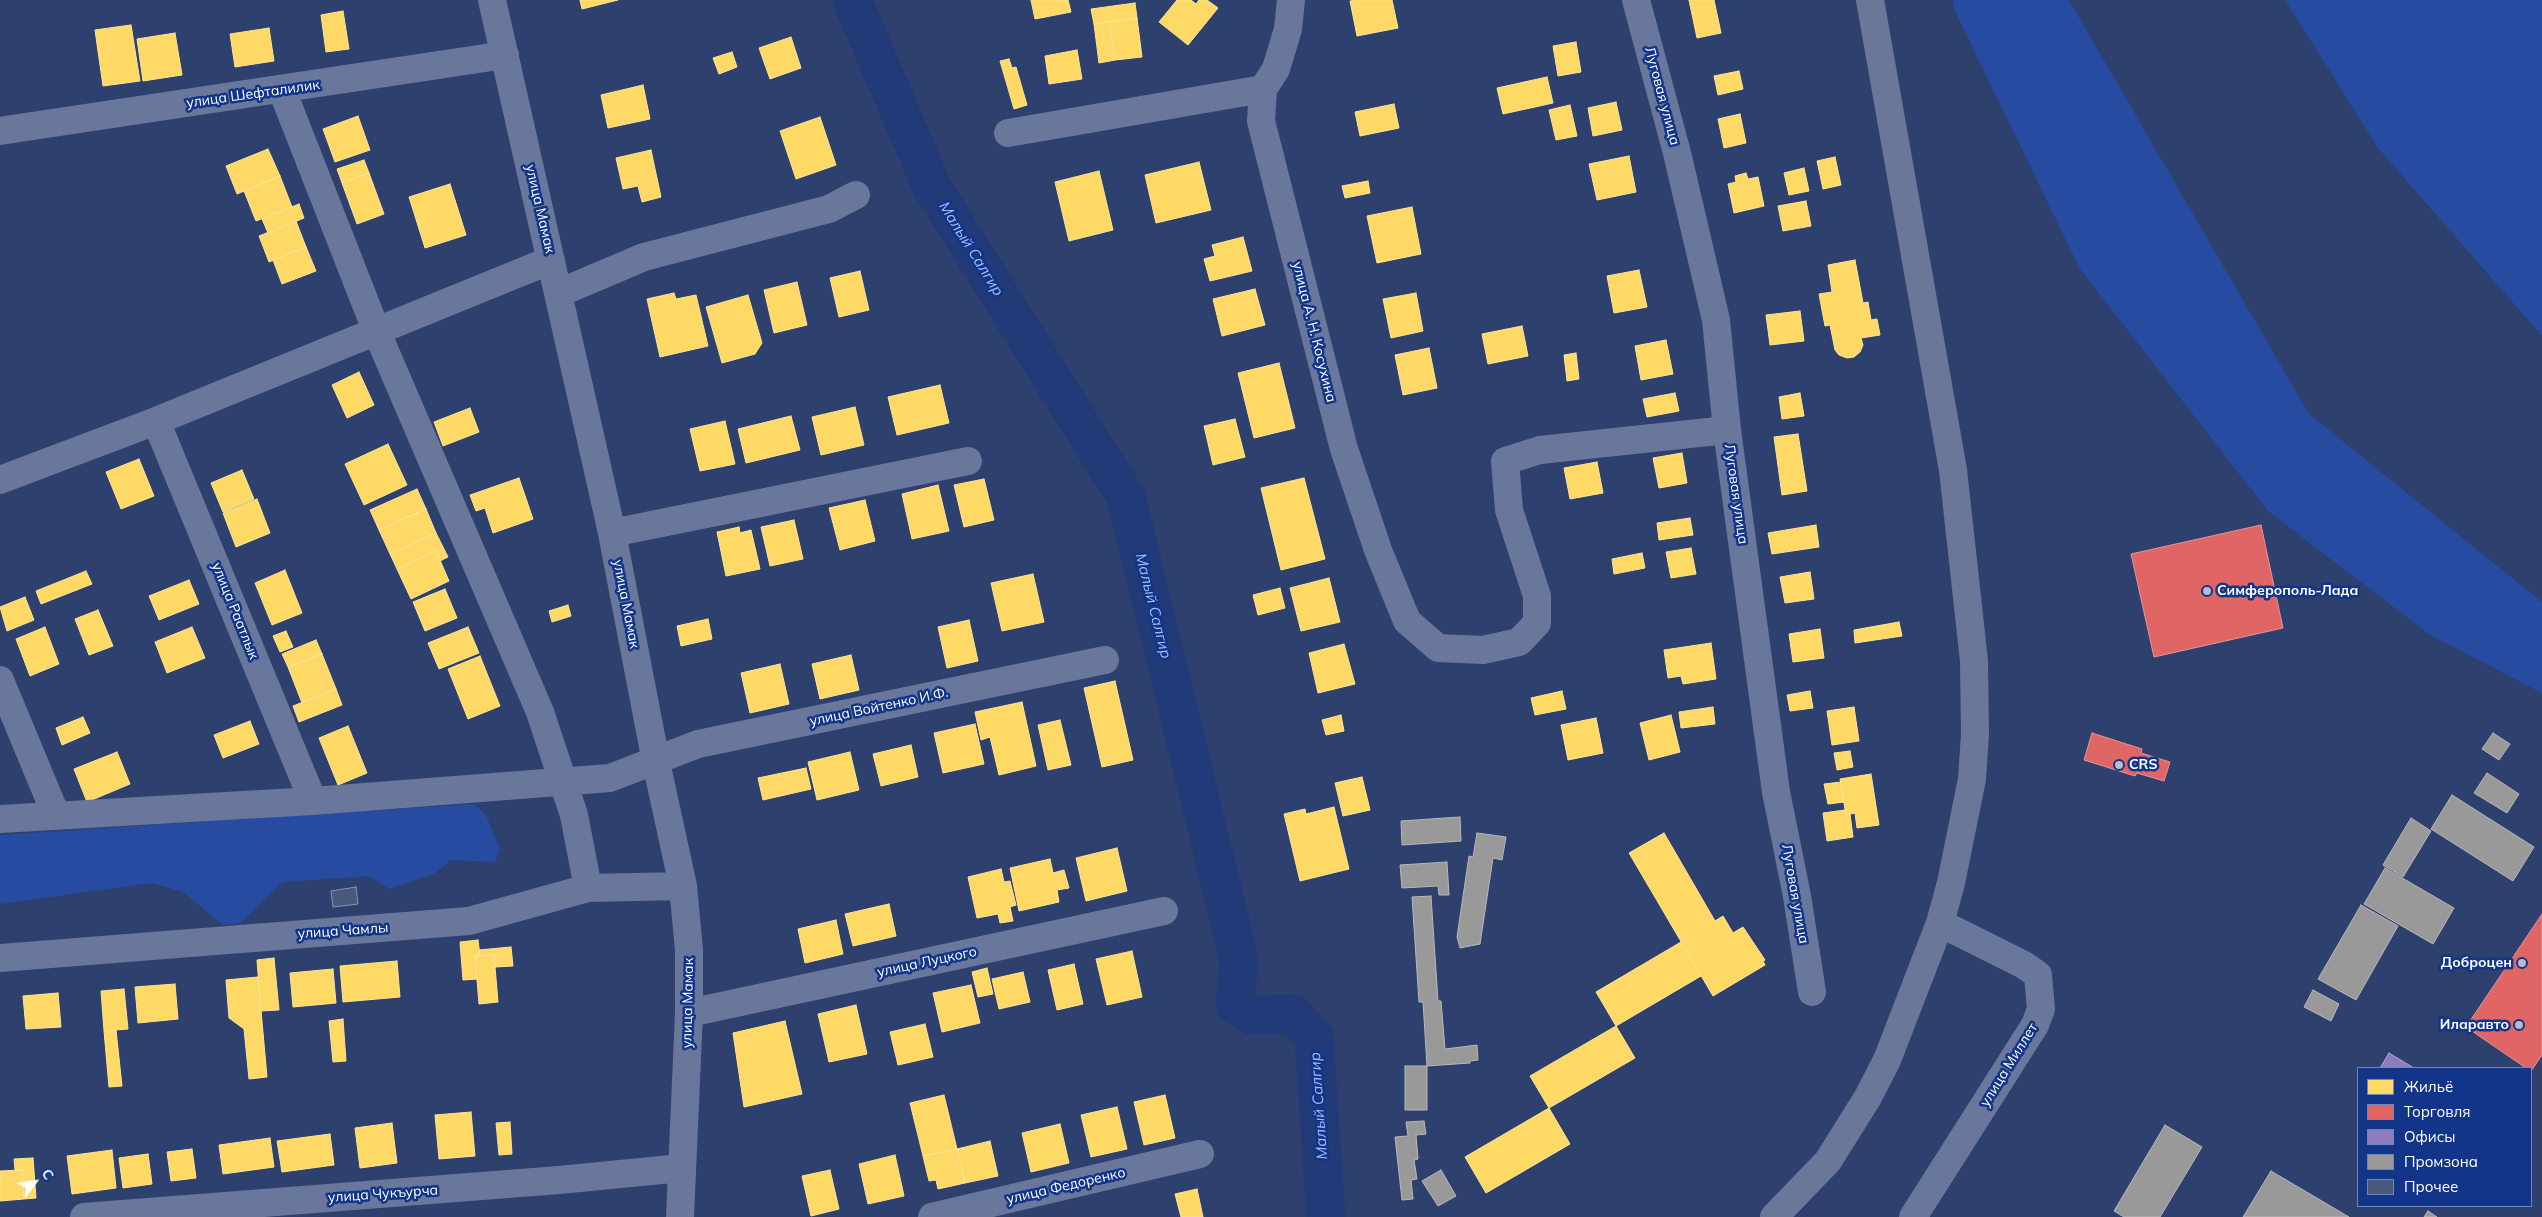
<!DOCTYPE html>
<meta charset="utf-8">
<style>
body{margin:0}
#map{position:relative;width:2542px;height:1217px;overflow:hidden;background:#2e406e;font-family:Mulish,sans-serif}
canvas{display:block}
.legend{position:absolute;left:2357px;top:1067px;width:175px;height:140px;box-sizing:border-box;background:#133589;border:1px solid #7186b8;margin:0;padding:6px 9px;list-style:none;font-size:15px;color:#fff}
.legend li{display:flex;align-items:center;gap:10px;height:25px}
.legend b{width:25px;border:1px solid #7186b8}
.north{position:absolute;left:10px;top:1157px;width:50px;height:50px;-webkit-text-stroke:4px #133589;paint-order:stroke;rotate:59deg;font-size:14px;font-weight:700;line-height:20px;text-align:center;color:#fff}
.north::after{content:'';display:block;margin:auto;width:18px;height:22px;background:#fff;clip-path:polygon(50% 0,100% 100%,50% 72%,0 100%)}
</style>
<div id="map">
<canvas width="2542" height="1217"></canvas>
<ul class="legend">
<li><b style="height:14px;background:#ffd966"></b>Жильё</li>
<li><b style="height:14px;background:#e06666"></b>Торговля</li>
<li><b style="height:14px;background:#8e7cc3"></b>Офисы</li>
<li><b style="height:14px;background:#999"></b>Промзона</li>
<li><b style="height:14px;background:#49587d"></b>Прочее</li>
</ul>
<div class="north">С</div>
</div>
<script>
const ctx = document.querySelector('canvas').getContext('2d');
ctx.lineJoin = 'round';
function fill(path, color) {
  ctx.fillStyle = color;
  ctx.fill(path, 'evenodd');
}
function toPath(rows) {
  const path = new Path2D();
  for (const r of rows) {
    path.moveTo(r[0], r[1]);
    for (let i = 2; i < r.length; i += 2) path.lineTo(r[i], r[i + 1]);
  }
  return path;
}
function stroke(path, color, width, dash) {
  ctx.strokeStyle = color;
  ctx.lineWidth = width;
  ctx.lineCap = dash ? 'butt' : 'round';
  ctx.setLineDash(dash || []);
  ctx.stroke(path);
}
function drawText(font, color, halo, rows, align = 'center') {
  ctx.font = font + ' Mulish,sans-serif';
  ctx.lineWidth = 5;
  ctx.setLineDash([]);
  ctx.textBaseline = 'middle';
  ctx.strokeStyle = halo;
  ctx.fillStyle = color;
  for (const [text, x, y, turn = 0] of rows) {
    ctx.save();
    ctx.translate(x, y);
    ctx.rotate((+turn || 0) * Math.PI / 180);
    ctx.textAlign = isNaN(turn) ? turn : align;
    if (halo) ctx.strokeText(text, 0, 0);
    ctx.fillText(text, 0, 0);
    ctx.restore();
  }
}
fill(toPath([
 [1953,0,2069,0,2309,414,2542,602,2542,693,2430,635,2268,511,2080,269,1954,9],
 [2285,0,2542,0,2542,336,2378,148],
 [474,804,486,815,500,849,495,862,451,860,434,874,389,889,369,876,283,882,240,923,223,925,183,892,152,883,0,904,0,835]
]), '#264ba0');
const homes = toPath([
 [580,0,618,0,582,9,580,0],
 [1031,0,1068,0,1071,12,1035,19,1031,0],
 [1177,0,1191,0,1196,4,1199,0,1207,0,1218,8,1188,45,1159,22,1177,0],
 [1357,0,1392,0,1398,28,1357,36,1350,1,1357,0],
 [1689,0,1714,0,1721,33,1697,38,1689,0],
 [1135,3,1137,18,1094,24,1091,9,1135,3],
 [343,11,349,49,326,52,321,15,343,11],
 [1137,18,1142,57,1115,60,1109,22,1137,18],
 [1109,22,1115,60,1099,63,1094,24,1109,22],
 [131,25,140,81,103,86,95,30,131,25],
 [269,28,274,61,235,67,230,34,269,28],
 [175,33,182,75,143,81,137,39,175,33],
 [791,37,801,68,770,79,759,48,791,37],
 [1576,42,1581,72,1558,76,1553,46,1576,42],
 [1077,50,1082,79,1049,84,1045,56,1077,50],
 [732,52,737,67,719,74,713,58,732,52],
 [1009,59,1012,68,1016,67,1027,105,1014,109,1000,61,1009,59],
 [1739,71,1743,89,1718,95,1714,76,1739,71],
 [1547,77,1553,103,1503,114,1497,88,1547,77],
 [643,85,650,119,608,128,601,95,643,85],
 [1616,102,1622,130,1593,136,1588,108,1616,102],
 [1394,104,1399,128,1360,136,1355,112,1394,104],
 [1570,105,1577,136,1556,140,1549,110,1570,105],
 [1740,114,1746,143,1724,148,1718,119,1740,114],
 [358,116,370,150,335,162,323,129,358,116],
 [820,117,836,165,796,179,780,131,820,117],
 [268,149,280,176,237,194,226,166,268,149],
 [651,150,661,197,642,202,638,186,623,189,616,158,651,150],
 [1629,156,1636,192,1597,200,1589,164,1629,156],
 [1835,157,1841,185,1823,189,1817,161,1835,157],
 [364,160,369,173,342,183,337,169,364,160],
 [1199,162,1211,210,1156,223,1145,175,1199,162],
 [1804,168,1809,191,1789,195,1784,173,1804,168],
 [1099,171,1113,230,1069,241,1055,182,1099,171],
 [369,173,384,214,357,224,342,183,369,173],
 [1746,173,1748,179,1758,177,1764,206,1734,213,1728,184,1736,182,1735,176,1746,173],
 [280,176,292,207,256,221,244,191,280,176],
 [1368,181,1370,193,1345,198,1342,186,1368,181],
 [450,184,466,235,425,248,409,197,450,184],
 [1806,201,1811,226,1783,231,1778,206,1806,201],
 [299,204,304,218,268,233,262,219,299,204],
 [1412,207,1421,254,1377,263,1367,216,1412,207],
 [296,221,306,247,269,262,259,236,296,221],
 [1243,237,1252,271,1210,281,1204,259,1215,256,1212,245,1243,237],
 [306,247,316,271,282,284,273,260,306,247],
 [1855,260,1863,303,1868,302,1871,320,1877,319,1880,335,1861,338,1863,345,1860,352,1854,357,1847,358,1839,355,1835,350,1830,325,1825,326,1819,294,1832,292,1828,265,1855,260],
 [1639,270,1647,307,1614,313,1607,276,1639,270],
 [860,271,869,310,839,317,830,278,860,271],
 [797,282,807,325,774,333,764,290,797,282],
 [1255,289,1265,325,1222,336,1213,299,1255,289],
 [674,293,676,299,696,295,708,346,660,357,647,299,674,293],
 [1416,293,1423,331,1391,338,1383,299,1416,293],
 [748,295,762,343,755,354,722,363,706,307,748,295],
 [1800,311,1804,341,1770,345,1766,315,1800,311],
 [1522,326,1528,356,1488,364,1482,334,1522,326],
 [1666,340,1673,374,1641,380,1635,346,1666,340],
 [1429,348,1437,388,1403,395,1395,355,1429,348],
 [1576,353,1579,379,1567,381,1564,355,1576,353],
 [1279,363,1295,428,1254,438,1238,373,1279,363],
 [359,372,374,405,347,418,332,385,359,372],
 [940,385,949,423,897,435,888,397,940,385],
 [1675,393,1679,411,1647,417,1643,399,1675,393],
 [1800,393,1804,416,1782,419,1779,397,1800,393],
 [855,407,864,445,821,455,812,417,855,407],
 [470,408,479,432,443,446,434,422,470,408],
 [791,416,800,450,746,463,738,429,791,416],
 [1235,419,1245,457,1213,465,1204,426,1235,419],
 [725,421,735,464,700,471,690,429,725,421],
 [1798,434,1807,491,1782,495,1774,437,1798,434],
 [388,444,407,485,364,505,345,464,388,444],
 [1682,453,1687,483,1659,488,1653,458,1682,453],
 [139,459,154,496,121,509,106,472,139,459],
 [1597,462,1603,493,1570,499,1564,468,1597,462],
 [242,470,254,499,223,512,211,483,242,470],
 [519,478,533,519,493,533,485,508,476,511,470,495,519,478],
 [1304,478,1325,559,1281,570,1261,488,1304,478],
 [984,479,994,520,964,527,954,485,984,479],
 [938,485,949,531,912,539,902,494,938,485],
 [417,489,426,509,379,530,370,510,417,489],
 [257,499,270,533,236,547,223,513,257,499],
 [865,500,875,541,840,550,829,508,865,500],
 [426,509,436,533,390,554,379,530,426,509],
 [1690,518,1693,535,1659,540,1657,523,1690,518],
 [794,520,803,559,770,566,761,527,794,520],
 [1816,525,1819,547,1772,554,1768,533,1816,525],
 [739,527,740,533,751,530,760,569,726,576,717,532,739,527],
 [436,533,448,557,440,561,436,551,397,569,390,554,436,533],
 [1691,548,1696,574,1671,578,1666,552,1691,548],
 [436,551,449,581,411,599,397,569,436,551],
 [1642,553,1645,568,1614,574,1612,559,1642,553],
 [285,570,302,613,272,625,255,583,285,570],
 [86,571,92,584,41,604,36,591,86,571],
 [1810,572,1814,599,1785,603,1780,577,1810,572],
 [1033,574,1044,622,1002,631,991,583,1033,574],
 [1329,578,1340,622,1301,631,1290,588,1329,578],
 [189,580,199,604,159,620,149,596,189,580],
 [1280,588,1285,608,1258,615,1253,595,1280,588],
 [445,589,457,618,425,631,413,602,445,589],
 [25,597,34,620,7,631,0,607,25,597],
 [568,605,571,616,552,622,549,611,568,605],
 [98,610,113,646,89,655,75,619,98,610],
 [708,619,712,639,681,646,677,626,708,619],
 [969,620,978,661,947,668,938,627,969,620],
 [1899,622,1902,636,1855,643,1854,630,1899,622],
 [45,627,59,664,30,676,16,639,45,627],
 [192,627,205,658,167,673,155,642,192,627],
 [468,627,479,653,439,669,428,643,468,627],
 [1820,629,1824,658,1793,662,1789,634,1820,629],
 [286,631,293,647,280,652,273,636,286,631],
 [316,640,322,654,288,667,282,654,316,640],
 [1711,643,1716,679,1683,684,1681,676,1668,678,1664,650,1711,643],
 [1344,644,1355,684,1318,693,1309,653,1344,644],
 [322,654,336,689,302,703,288,667,322,654],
 [851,655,859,690,820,699,812,664,851,655],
 [480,656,500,706,468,719,448,669,480,656],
 [780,664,789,704,750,713,741,673,780,664],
 [1115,681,1133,760,1102,767,1084,688,1115,681],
 [336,689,342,705,299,722,293,706,336,689],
 [1562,691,1566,709,1535,715,1531,698,1562,691],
 [1810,691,1813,708,1790,711,1787,695,1810,691],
 [1022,702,1036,766,999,775,990,737,981,740,975,712,1022,702],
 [1713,707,1715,724,1681,728,1679,712,1713,707],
 [1854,707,1859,741,1832,745,1827,711,1854,707],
 [1341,715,1344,731,1326,735,1322,720,1341,715],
 [1671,715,1680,752,1649,760,1640,723,1671,715],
 [83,717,90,733,62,745,56,728,83,717],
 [1596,718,1603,753,1568,760,1561,725,1596,718],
 [1060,720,1071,765,1048,770,1038,725,1060,720],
 [250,721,259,744,223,758,214,735,250,721],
 [975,724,984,764,943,773,934,733,975,724],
 [348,726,367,773,338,785,319,738,348,726],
 [911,745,918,777,881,786,873,754,911,745],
 [1850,751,1853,767,1837,770,1834,753,1850,751],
 [117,752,130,784,87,802,74,769,117,752],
 [850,752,859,790,817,800,808,762,850,752],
 [806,768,811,789,763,800,758,778,806,768],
 [1871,774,1879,825,1857,828,1855,813,1846,815,1840,779,1871,774],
 [1362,777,1370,810,1343,816,1335,783,1362,777],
 [1841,782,1844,802,1828,804,1824,784,1841,782],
 [1334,807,1349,869,1300,881,1284,814,1305,809,1306,814,1334,807],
 [1845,810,1846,815,1850,814,1853,837,1827,841,1823,813,1845,810],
 [1664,833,1715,921,1723,916,1733,933,1743,927,1765,960,1763,961,1765,965,1713,996,1629,853,1664,833],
 [1117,848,1127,891,1086,901,1076,858,1117,848],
 [1050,859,1053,873,1064,870,1069,888,1057,890,1059,902,1019,911,1010,868,1050,859],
 [1001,869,1004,882,1010,881,1016,905,1010,907,1013,921,1000,923,998,914,977,918,968,877,1001,869],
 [889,904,896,936,853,946,845,914,889,904],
 [836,920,843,954,805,963,798,929,836,920],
 [478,940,480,956,475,956,477,979,463,980,460,942,478,940],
 [1681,942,1701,976,1616,1026,1596,992,1681,942],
 [511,947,513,966,495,967,494,955,480,956,479,950,511,947],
 [1132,951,1142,997,1107,1005,1096,959,1132,951],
 [494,955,498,1002,479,1004,475,956,494,955],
 [274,958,279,1010,261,1011,257,960,274,958],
 [397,961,400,997,343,1002,340,966,397,961],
 [1074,964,1083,1004,1057,1010,1048,970,1074,964],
 [987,968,993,994,978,997,972,972,987,968],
 [333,969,336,1003,293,1007,290,973,333,969],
 [1023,972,1030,1002,999,1009,992,979,1023,972],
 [258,977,267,1077,249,1079,244,1029,229,1018,226,980,258,977],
 [175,984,178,1019,138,1023,135,987,175,984],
 [971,985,980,1023,942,1032,933,993,971,985],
 [124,989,128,1029,104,1031,101,991,124,989],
 [58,993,61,1027,26,1029,23,996,58,993],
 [856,1005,867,1054,829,1062,818,1014,856,1005],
 [343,1019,346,1061,333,1062,329,1021,343,1019],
 [785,1021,802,1094,744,1107,733,1033,785,1021],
 [925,1024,933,1057,898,1065,890,1032,925,1024],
 [1616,1026,1635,1058,1549,1108,1530,1076,1616,1026],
 [116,1030,122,1086,109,1087,104,1031,116,1030],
 [944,1095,957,1149,923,1156,910,1103,944,1095],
 [1165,1095,1175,1138,1144,1145,1134,1102,1165,1095],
 [1117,1107,1127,1149,1091,1157,1081,1115,1117,1107],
 [1549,1108,1570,1144,1486,1193,1465,1157,1549,1108],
 [471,1112,475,1156,439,1159,435,1115,471,1112],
 [510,1122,512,1154,499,1155,496,1123,510,1122],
 [392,1123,397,1163,360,1168,355,1128,392,1123],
 [1060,1124,1069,1163,1031,1172,1022,1133,1060,1124],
 [330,1134,334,1165,282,1172,277,1141,330,1134],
 [270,1138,274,1167,223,1174,219,1145,270,1138],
 [990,1141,998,1176,965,1183,957,1149,990,1141],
 [192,1149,196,1178,171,1181,167,1152,192,1149],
 [957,1149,965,1183,938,1189,936,1180,929,1181,923,1156,957,1149],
 [112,1150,116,1188,72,1194,67,1156,112,1150],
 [148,1154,152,1184,123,1188,119,1158,148,1154],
 [895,1155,904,1196,868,1204,859,1164,895,1155],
 [33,1158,36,1198,24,1199,22,1170,15,1170,14,1159,33,1158],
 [22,1170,24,1199,0,1201,0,1171,22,1170],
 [830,1170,839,1209,811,1216,802,1176,830,1170],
 [1197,1189,1203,1217,1181,1217,1175,1194,1197,1189]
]);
fill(homes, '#ffd966');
stroke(homes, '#ffe494', 1);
const shops = toPath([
 [2261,525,2283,628,2154,657,2131,554,2261,525],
 [2092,733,2142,749,2141,753,2170,762,2164,781,2137,773,2135,776,2084,760,2092,733],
 [2542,914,2542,1055,2531,1071,2531,1068,2526,1068,2466,1027,2542,914]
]);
fill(shops, '#e06666');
stroke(shops, '#e99494', 1);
const offices = toPath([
 [2389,1053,2414,1068,2380,1068,2389,1053]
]);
fill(offices, '#8e7cc3');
stroke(offices, '#b0a3d5', 1);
const industry = toPath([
 [2493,733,2510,744,2499,760,2482,749,2493,733],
 [2487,773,2519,794,2507,813,2474,793,2487,773],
 [2452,795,2534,847,2513,881,2431,829,2452,795],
 [1460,817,1461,841,1402,845,1401,821,1460,817],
 [2411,818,2431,831,2403,877,2383,865,2411,818],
 [1477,833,1506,837,1502,860,1493,858,1480,944,1460,948,1457,937,1469,856,1473,857,1477,833],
 [1447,862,1449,895,1439,895,1438,886,1402,888,1400,865,1447,862],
 [2385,868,2454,908,2433,944,2364,904,2385,868],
 [1431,896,1438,1001,1441,1001,1445,1049,1477,1045,1478,1060,1470,1061,1470,1063,1427,1066,1423,1002,1419,1002,1412,897,1431,896],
 [2361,905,2398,926,2356,1000,2318,979,2361,905],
 [2313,990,2339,1004,2331,1021,2304,1007,2313,990],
 [1405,1066,1427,1066,1427,1110,1405,1110,1405,1066],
 [1424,1121,1426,1134,1416,1135,1418,1159,1414,1160,1417,1179,1411,1180,1413,1199,1402,1200,1395,1137,1408,1136,1406,1122,1424,1121],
 [2165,1125,2202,1147,2160,1217,2124,1217,2114,1211,2165,1125],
 [1441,1170,1456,1196,1438,1206,1422,1181,1441,1170],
 [2271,1171,2349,1217,2243,1217,2271,1171],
 [2428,1211,2437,1217,2424,1217,2428,1211]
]);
fill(industry, '#999');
stroke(industry, '#b8b8b8', 1);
stroke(toPath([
 [852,0,932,187,1126,497,1239,959,1235,1005,1251,1015,1293,1014,1314,1037,1326,1217]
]), '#223b78', 39);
const building = toPath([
 [356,887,358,904,333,907,331,891,356,887]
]);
fill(building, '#49587d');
stroke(building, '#8994b1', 1);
stroke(toPath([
 [492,0,612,533,656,762,683,886,689,950,689,1013,680,1217],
 [1291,0,1288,29,1276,69,1263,89,1261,121,1344,449,1378,550,1407,621,1438,648,1483,650,1519,642,1537,623,1537,596,1509,510,1505,461,1540,450,1727,430],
 [1636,0,1677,153,1716,320,1727,430,1776,792,1797,896,1812,992],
 [282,90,376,330,540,712,574,815,588,888],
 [0,131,505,55],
 [1008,133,1263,89],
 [559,293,644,257,829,209,856,195],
 [156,421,313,801],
 [0,480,156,421,551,260],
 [612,533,968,461],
 [0,680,56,815],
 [0,819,313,801,610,778,698,744,1105,660],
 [0,958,469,921,588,888,683,886],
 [689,1013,1164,911],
 [84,1217,559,1180,682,1168],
 [932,1217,1200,1154],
 [1913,1217,2035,1025,2041,1009,2038,975,2024,965,1940,923]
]), '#6a779c', 28);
stroke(toPath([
 [1774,1217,1828,1161,1868,1097,1887,1060,1940,923,1951,883,1972,779,1975,734,1974,661,1953,470,1870,0]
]), '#6a7799', 28);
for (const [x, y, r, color] of [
 [2207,591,5,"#b6bccc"],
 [2119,765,5,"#b6bccc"],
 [2522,963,5,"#b6bccc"],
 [2519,1025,5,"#b6bccc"]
]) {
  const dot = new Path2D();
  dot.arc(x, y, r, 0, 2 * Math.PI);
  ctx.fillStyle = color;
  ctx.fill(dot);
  stroke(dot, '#133589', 2);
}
drawText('14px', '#fff', '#133589', [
 ["улица Шефталилик",253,94,-8],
 ["Луговая улица",1662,96,75],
 ["улица Мамак",540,209,77],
 ["улица А. Н. Косухина",1314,332,76],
 ["Луговая улица",1736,494,82],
 ["улица Мамак",626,604,79],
 ["улица Раатлык",235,611,68],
 ["улица Войтенко И.Ф.",879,707,-12],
 ["Луговая улица",1795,894,80],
 ["улица Чамлы",343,931,-4],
 ["улица Луцкого",927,962,-12],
 ["улица Мамак",688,1003,-89],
 ["улица Миллет",2009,1065,-58],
 ["улица Федоренко",1066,1186,-13],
 ["улица Чукъурча",383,1194,-4]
]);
drawText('bold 14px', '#fff', '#133589', [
 ["Симферополь-Лада",2217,591],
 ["CRS",2129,765],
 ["Доброцен",2512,963,"right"],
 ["Иларавто",2509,1025,"right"]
], 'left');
drawText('italic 15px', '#a4bef7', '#133589', [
 ["Малый Салгир",971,249,58],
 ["Малый Салгир",1153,606,76],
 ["Малый Салгир",1319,1106,-94]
]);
</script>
